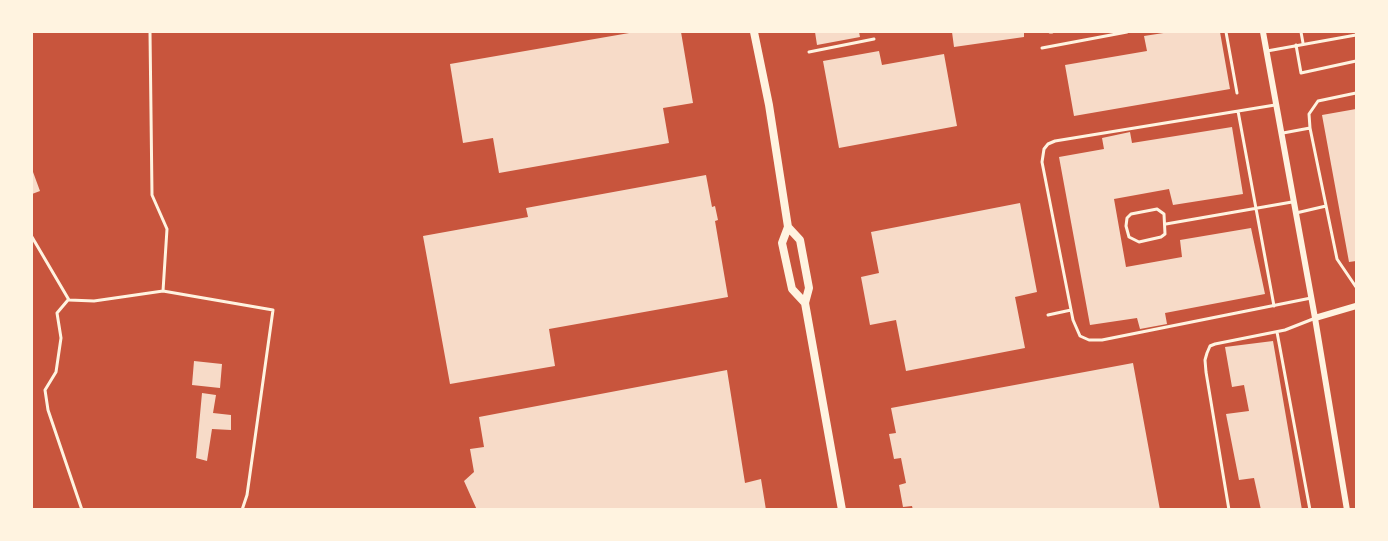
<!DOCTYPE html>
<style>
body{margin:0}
#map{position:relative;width:1388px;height:541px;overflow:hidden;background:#c8553d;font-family:"Nunito Sans",sans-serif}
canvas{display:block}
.frame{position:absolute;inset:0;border:33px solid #fff3e0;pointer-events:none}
</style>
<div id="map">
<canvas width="1388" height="541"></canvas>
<div class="frame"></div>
</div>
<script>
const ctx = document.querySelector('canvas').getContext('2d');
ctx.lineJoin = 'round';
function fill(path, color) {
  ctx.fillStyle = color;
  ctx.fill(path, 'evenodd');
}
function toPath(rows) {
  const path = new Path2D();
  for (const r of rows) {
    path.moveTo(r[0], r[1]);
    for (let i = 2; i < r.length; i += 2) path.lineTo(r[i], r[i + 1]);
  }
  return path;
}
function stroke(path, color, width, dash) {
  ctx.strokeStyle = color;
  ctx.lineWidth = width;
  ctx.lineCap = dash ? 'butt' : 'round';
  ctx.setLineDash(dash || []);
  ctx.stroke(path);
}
fill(toPath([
 [635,32,681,32,693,103,663,108,669,143,499,173,493,138,463,143,450,64],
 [815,32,859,32,860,37,817,45],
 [952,32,1024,32,1024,37,954,47],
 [1170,32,1220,32,1230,89,1074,116,1065,65,1147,51,1144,36],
 [879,51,882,65,944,54,957,126,839,148,823,61],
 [1356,109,1356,261,1349,262,1322,115],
 [1232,127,1243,194,1173,205,1169,189,1114,199,1126,267,1182,257,1180,240,1251,228,1265,294,1165,313,1167,324,1140,329,1137,318,1090,325,1059,157,1104,149,1102,138,1130,132,1132,143],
 [33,172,40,191,32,194,32,173],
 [706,175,712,207,715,206,718,220,715,221,728,297,549,329,555,366,450,384,423,236,528,217,526,208],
 [1020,203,1037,292,1015,297,1025,348,906,371,896,320,870,325,861,277,879,273,871,232],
 [1273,341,1302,510,1261,510,1254,478,1239,480,1226,414,1249,411,1244,385,1232,387,1225,347],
 [194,361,222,364,220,388,192,385],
 [1133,363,1160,510,913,510,912,506,903,507,899,485,906,483,901,458,894,459,889,434,896,433,891,408],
 [727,370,745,483,761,479,766,510,477,510,464,481,474,472,470,449,484,447,479,417],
 [202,393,216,395,213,413,231,415,231,430,212,429,207,461,196,458]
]), '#f7dbc8');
stroke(toPath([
 [150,32,152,195,167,229,163,291],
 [1050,32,1052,32],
 [1226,32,1237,93],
 [1301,32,1303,43],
 [1296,45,1301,73,1356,61],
 [1042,48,1127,32],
 [1267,51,1356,35],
 [809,52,874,39],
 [1275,105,1055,141,1048,144,1044,149,1042,162,1073,320,1080,336,1089,340,1102,340,1311,298],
 [1238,111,1274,306],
 [1310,128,1337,259,1356,287],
 [1283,133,1310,128,1309,114,1318,101,1356,93],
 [1157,209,1164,214,1165,234,1161,237,1139,242,1129,237,1126,226,1127,218,1131,214,1157,209],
 [1296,213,1326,206],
 [1166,224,1292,202],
 [32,237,69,300,94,301,163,291,273,310,247,495,242,510],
 [68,300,57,313,61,338,56,372,45,390,48,410,82,510],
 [1048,315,1071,310],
 [1277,332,1310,510],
 [1229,510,1206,372,1205,360,1207,353,1210,346,1215,344,1285,330,1313,319]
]), '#fff3e0', 3);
stroke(toPath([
 [1263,32,1315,318,1347,510],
 [1315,318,1356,306]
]), '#fff3e0', 6);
stroke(toPath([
 [754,32,769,105,788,227,782,243,792,289,805,303],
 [788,227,800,240,809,288,805,303,842,510]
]), '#fff3e0', 8);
</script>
